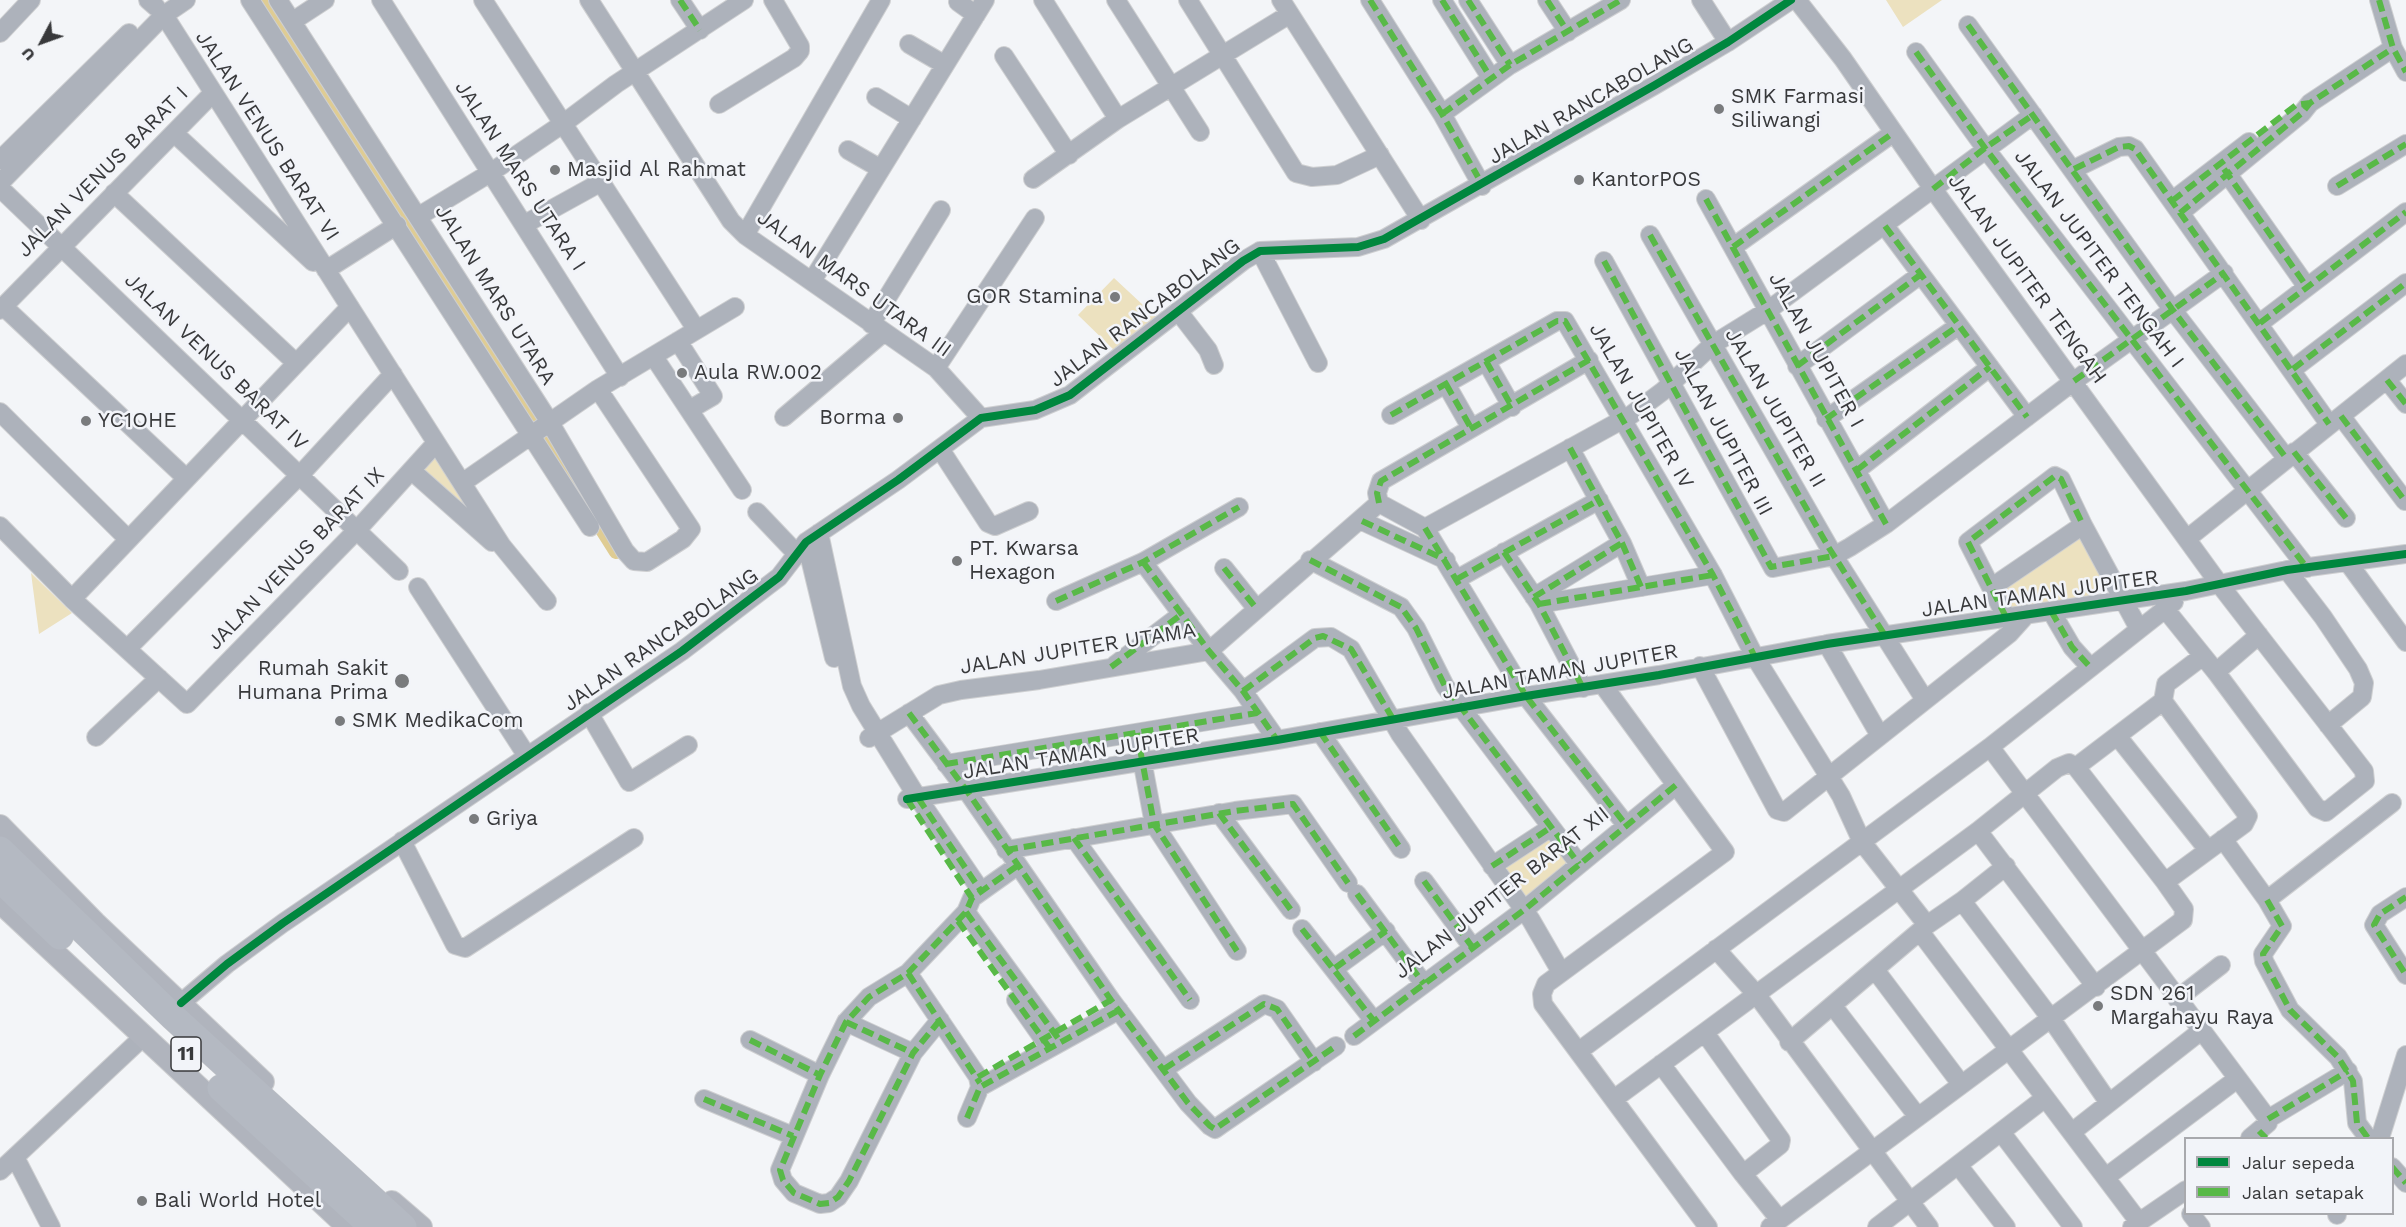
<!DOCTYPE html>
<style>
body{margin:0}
#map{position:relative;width:2406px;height:1227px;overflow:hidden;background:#f3f5f8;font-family:"Work Sans",sans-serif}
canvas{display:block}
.legend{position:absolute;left:2184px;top:1137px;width:210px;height:78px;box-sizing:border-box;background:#f2f4f9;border:2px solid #a8a9ad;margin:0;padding:8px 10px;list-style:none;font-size:18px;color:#38393b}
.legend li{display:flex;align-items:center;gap:12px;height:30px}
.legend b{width:30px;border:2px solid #a8a9ad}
.north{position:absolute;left:12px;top:12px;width:60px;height:60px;-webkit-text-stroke:4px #f2f4f9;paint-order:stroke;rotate:229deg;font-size:16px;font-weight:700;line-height:24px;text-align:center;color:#38393b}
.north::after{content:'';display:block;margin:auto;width:21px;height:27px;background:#38393b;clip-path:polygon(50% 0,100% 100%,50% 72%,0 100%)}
</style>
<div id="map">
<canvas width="2406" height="1227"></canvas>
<ul class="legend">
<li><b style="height:8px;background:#00873e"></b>Jalur sepeda</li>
<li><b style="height:8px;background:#58b947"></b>Jalan setapak</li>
</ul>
<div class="north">U</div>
</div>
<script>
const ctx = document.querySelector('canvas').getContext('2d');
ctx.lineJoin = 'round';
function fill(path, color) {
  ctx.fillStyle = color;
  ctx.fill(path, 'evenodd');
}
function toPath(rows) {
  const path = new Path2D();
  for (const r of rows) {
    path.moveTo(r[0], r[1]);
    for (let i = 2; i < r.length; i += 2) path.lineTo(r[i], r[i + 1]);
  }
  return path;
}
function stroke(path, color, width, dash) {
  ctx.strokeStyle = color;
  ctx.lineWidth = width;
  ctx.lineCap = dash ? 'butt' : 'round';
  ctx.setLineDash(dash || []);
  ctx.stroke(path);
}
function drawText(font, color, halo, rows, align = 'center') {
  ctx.font = font + ' "Work Sans",sans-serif';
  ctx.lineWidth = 5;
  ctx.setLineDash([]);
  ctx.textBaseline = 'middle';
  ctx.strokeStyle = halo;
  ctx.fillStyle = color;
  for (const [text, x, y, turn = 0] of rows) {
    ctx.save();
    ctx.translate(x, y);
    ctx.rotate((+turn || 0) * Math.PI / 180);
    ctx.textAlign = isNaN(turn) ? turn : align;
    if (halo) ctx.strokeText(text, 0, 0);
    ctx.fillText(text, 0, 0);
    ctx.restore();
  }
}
fill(toPath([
 [1886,0,1942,0,1903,27],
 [1114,278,1157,318,1117,353,1078,315],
 [437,448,488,534,416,471],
 [2078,536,2104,579,2094,598,2010,611,2000,590],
 [31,573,72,613,39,634],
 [1549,832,1573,863,1526,902,1501,867]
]), '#ece1bf');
stroke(toPath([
 [267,0,616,552]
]), '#dfcc93', 14);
const minor = toPath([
 [148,0,156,7],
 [250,0,590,527],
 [278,0,549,421,625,551,634,561,647,562,683,539,691,529,598,389],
 [381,0,620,377],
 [483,0,696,329],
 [589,0,731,221,745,235,936,368,981,418],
 [680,0,700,30],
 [1043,0,1118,119],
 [1116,0,1200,132],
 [1188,0,1296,173,1312,177,1337,175,1380,155],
 [1281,0,1421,220],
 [1370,0,1442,114,1482,186],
 [1442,0,1491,78],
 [1468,0,1510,65],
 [1547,0,1568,32],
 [1701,0,1728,42],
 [1797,0,1843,59,1933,189,2220,585,2364,771,2365,781,2326,812,2317,808,2216,672,2166,610],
 [2379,0,2393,48,2406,72],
 [958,2,976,15],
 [164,15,502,546,547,601],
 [293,21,325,0],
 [1968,25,2172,309,2287,459],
 [0,33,31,0],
 [909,44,945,65],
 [1916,52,1985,148,2307,568],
 [1004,56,1069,155],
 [876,97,912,119],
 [719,104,794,58,800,51,800,46,773,0],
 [1442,114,1510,65,1621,0],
 [174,133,313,262],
 [848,150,881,169],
 [0,160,129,33],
 [2222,166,2307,287],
 [2074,169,2119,147,2129,146,2135,149,2329,424],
 [1033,179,1118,119,1290,14],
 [0,183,164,15,186,0],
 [2337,186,2406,144],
 [0,188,399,571],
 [114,193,296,363],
 [1706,199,1886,524],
 [2172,201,2249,142],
 [2180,213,2302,113,2310,103,2393,48],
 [419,216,490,173,564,123,616,84,744,0],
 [525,224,603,181],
 [1885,226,2027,417],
 [745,235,881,0],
 [1650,235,1834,556,1925,700],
 [1733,247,1893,133],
 [1260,251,1318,363],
 [1604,261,1773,568,1834,556,1850,547,1886,524,2074,381,2224,273],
 [326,270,397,225],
 [812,281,985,0],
 [3,306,186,478],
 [0,310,213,93],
 [1178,311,1208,350,1214,365],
 [2260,323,2406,212],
 [871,324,941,210],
 [678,341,713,396,689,410],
 [654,357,742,490],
 [1486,361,1512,407],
 [1797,366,1920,275],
 [936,368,1035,218],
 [2293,369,2406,283],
 [2387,380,2406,404],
 [1446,384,1471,428],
 [0,412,128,539],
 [1391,415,1557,321,1565,321,1713,575,1755,657,1841,796,1862,842,1927,925],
 [2341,416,2405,501],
 [784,417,883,333],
 [1826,419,1958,326],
 [1570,448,1622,543,1641,587],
 [940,449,988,523,995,526,1029,511],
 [2294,452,2346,518],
 [1857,470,1990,367],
 [412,471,492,542],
 [462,483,598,389,735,307],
 [1379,503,1425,528,1526,696,1626,825],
 [1379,503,1377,493,1381,481,1589,360],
 [757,512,796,553],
 [1362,521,1446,560],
 [0,526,72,599,187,704,358,529,436,443],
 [1425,528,1631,415,1663,391,1712,345,1767,311,2033,115],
 [819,533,852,686,861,706,916,795,981,891],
 [2188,538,2406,364],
 [806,542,834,658],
 [1504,552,1539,604,1583,688],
 [1310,560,1401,607,1416,628,1445,686,1579,864],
 [1143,562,1209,651,1243,691,1277,740],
 [2349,564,2406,642],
 [1224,568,1256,608],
 [2287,570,2323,617,2358,669,2364,683,2362,697,2328,725],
 [1457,579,1599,500],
 [418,587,527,756],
 [1992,587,2083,525,2139,629],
 [1534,597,1622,543],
 [72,599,350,307],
 [1056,601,1143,562,1239,507],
 [1539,604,1713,575],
 [2051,611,2072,647,2090,667],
 [2006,617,1968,542,2055,476,2061,479,2083,525],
 [1827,644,1879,734],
 [127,649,300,475,393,374],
 [1115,665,1182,614],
 [1700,666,1777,810,1784,812,2009,634,2027,614],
 [2216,672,2259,635],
 [1603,685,1725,852,1546,984,1542,994,1543,1004,1708,1227],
 [1243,691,1315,638,1331,637,1351,649,1400,734,1531,920,1561,972],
 [589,713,629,782,688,745],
 [909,713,967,791,1111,1000,1188,1103,1210,1126,1215,1129,1222,1124,1336,1046],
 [1320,732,1401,849],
 [1137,733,1154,824,1237,951],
 [96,737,159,678],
 [2118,737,2208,850],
 [869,738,939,695,961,690,1039,680,1209,651,1379,503],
 [1990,747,2268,1119,2268,1123,2250,1138],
 [946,764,1257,713],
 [2076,767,2165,882],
 [907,799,1277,740,1526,696,1659,675,1827,644,2186,591,2287,570,2406,554],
 [1219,813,1291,910],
 [1978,831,2096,987],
 [1074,838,1190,1000],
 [2223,839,2267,900,2392,803],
 [402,841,455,945,465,948,634,838],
 [1006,850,1235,811,1293,804,1348,883],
 [1492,866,1550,828],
 [1424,881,1473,948],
 [1357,894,1424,984],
 [2406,897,2380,914,2374,925,2406,975],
 [2267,900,2282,926,2263,954,2264,961,2290,1010,2338,1057,2353,1081,2357,1123,2368,1138],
 [1962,901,2006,866],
 [966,912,1060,1041],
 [1302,929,1374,1021],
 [1921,933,2139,1222],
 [1716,949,1756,994,1929,1227],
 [1335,968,1386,931],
 [1876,971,1961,1084],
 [908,973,978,1077,980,1087],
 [2177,999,2221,965],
 [1016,1000,1049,1047],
 [181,1003,227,964,283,923,682,651,779,577,806,542,898,480,981,418,1035,410,1070,395,1243,261,1260,251,1358,247,1384,239,1655,85,1728,42,1791,0],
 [1833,1006,1918,1117],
 [940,1020,913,1053,849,1181,838,1197,829,1203,820,1204,794,1193,783,1180,780,1170,820,1075,846,1022,869,997,908,973,966,912,972,898,1017,866],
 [846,1022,913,1053],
 [1354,1036,1524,910,1676,785],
 [750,1040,820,1075],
 [1789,1042,1927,925,1962,901,2052,1020,2109,1103],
 [1579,1051,1990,747,2174,602],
 [1661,1064,1743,1174,1780,1145,1781,1140,1705,1033],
 [1164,1069,1264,1004,1277,1009,1314,1062],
 [704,1099,793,1136],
 [1614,1099,1978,831,2057,768,2069,763,2076,767,2163,701],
 [967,1118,980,1087,1119,1010],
 [2268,1119,2348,1071],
 [2001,1132,2073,1227],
 [2072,1132,2201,1031],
 [2380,1138,2406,1055],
 [15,1157,51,1227],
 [1958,1165,2006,1227],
 [2392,1167,2406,1183],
 [0,1171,143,1037],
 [1743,1174,1779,1219],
 [2106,1177,2237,1079],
 [2191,1214,2201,1227],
 [2337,1214,2337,1215],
 [1770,1227,2183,920,2184,909,2165,882,2244,824,2248,816,2163,701,2166,684,2203,656],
 [1877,1227,2045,1098],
 [2132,1227,2186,1190]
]);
const major = toPath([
 [0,826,95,923,263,1082],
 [0,902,348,1227],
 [392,1202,421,1227]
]);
const highway = toPath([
 [0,850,173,1017,403,1227],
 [0,879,60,936],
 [221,1088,373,1227]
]);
stroke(minor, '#cecfd1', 20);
stroke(major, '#cecfd1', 24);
stroke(highway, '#cecfd1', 28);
stroke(minor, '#adb2bb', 18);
stroke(major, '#b0b4bd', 22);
stroke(highway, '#b4b9c2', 27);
stroke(toPath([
 [680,0,700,30],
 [1370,0,1442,114,1478,177],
 [1442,0,1491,78],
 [1468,0,1510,65],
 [1547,0,1568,32],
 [2379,0,2393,48,2406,72],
 [1968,25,2172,309,2287,459],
 [1916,52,1985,148,2307,568],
 [1442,114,1510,65,1621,0],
 [2074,169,2119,147,2129,146,2135,149,2329,424],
 [2224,169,2307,287],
 [2337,186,2406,144],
 [1933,189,1985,148,2033,115],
 [1706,199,1886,524],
 [2172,201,2296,105,2310,103],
 [2180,213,2302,113,2310,103,2393,48],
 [1885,226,2027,417],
 [1650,235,1829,548,1884,634],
 [1733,247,1893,133],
 [1604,261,1771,567,1834,556],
 [2260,323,2406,212],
 [1486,361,1512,407],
 [1797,366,1920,275],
 [2293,369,2406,283],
 [2387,380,2406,404],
 [2074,381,2224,273],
 [1446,384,1471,428],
 [1391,415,1557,321,1565,321,1713,575,1755,657],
 [2341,416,2405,501],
 [1826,419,1958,326],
 [1570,448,1622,543,1641,587],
 [2294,452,2346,518],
 [1857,470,1990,367],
 [1379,503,1377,493,1381,481,1589,360],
 [1362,521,1446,560],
 [1425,528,1526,696,1626,825],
 [1504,552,1539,604,1583,688],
 [1310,560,1401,607,1416,628,1445,686,1579,864],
 [1143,562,1209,651,1243,691,1277,740],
 [1224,568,1256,608],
 [1457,579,1599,500],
 [1534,597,1622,543],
 [1056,601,1143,562,1239,507],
 [1539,604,1713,575],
 [2051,611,2072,647,2090,667],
 [2006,617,1968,542,2055,476,2061,479,2083,525],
 [1111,667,1182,614],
 [1243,691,1315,638,1323,636,1351,649,1393,719],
 [909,713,967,791,1111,1000,1188,1103,1210,1126,1215,1129,1222,1124,1336,1046],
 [1320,732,1401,849],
 [1137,733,1154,824,1237,951],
 [946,764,1257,713],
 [918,798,981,891],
 [907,799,972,898],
 [1219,813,1291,910],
 [1074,838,1190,1000],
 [1006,850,1235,811,1293,804,1348,883],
 [1492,866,1550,828],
 [1424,881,1473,948],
 [1357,894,1424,984],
 [2267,900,2282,926,2263,954,2264,961,2290,1010,2338,1057,2353,1081,2357,1123,2368,1138],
 [966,912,1060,1041],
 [958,921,1049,1047],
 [1302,929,1374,1021],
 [1335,968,1386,931],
 [2404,972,2374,925,2380,914,2406,897],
 [908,973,980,1083],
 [940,1020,913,1053,849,1181,838,1197,829,1203,820,1204,794,1193,783,1180,780,1170,820,1075,846,1022,869,997,908,973,966,912,972,898,1017,866],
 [846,1022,913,1053],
 [1354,1036,1524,910,1676,785],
 [750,1040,820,1075],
 [1164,1069,1264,1004,1277,1009,1314,1062],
 [978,1077,1111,1000],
 [704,1099,793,1136],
 [967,1118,980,1087,1119,1010],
 [2268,1119,2348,1071],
 [2259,1131,2266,1138],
 [2392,1167,2406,1183]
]), '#58b947', 6, [12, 6]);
stroke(toPath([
 [907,799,1277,740,1526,696,1659,675,1827,644,2186,591,2287,570,2406,554],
 [181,1003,227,964,283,923,682,651,779,577,806,542,898,480,981,418,1035,410,1070,395,1243,261,1260,251,1358,247,1384,239,1655,85,1728,42,1791,0]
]), '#00873e', 8);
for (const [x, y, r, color] of [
 [1719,109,6,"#797b7d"],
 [555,170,6,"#797b7d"],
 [1579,180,6,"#797b7d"],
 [1115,297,6,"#797b7d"],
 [682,373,6,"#797b7d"],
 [898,418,6,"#797b7d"],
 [86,421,6,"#797b7d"],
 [957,561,6,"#797b7d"],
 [402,681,8,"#797b7d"],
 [340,721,6,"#797b7d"],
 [474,819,6,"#797b7d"],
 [2098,1006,6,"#797b7d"],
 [142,1201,6,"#797b7d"]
]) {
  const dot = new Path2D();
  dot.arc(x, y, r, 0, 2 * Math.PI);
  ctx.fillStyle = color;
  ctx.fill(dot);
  stroke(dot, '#f2f4f9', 2);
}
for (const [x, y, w] of [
 [186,1054,30]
]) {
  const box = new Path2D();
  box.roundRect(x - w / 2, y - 17, w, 34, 4.5);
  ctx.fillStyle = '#f2f4f9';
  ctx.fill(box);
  stroke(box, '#38393b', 1.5);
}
drawText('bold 20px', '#38393b', null, [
 ["11",186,1054]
]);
drawText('21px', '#38393b', '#f2f4f9', [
 ["SMK Farmasi",1731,97],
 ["Siliwangi",1731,121],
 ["Masjid Al Rahmat",567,170],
 ["KantorPOS",1591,180],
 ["GOR Stamina",1103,297,"right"],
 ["Aula RW.002",694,373],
 ["Borma",886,418,"right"],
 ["YC1OHE",98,421],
 ["PT. Kwarsa",969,549],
 ["Hexagon",969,573],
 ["Rumah Sakit",388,669,"right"],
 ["Humana Prima",388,693,"right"],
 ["SMK MedikaCom",352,721],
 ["Griya",486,819],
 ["SDN 261",2110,994],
 ["Margahayu Raya",2110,1018],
 ["Bali World Hotel",154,1201]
], 'left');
drawText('21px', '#38393b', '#f2f4f9', [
 ["JALAN RANCABOLANG",1591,101,-30],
 ["JALAN VENUS BARAT VI",267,136,57],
 ["JALAN VENUS BARAT I",103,172,-45],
 ["JALAN MARS UTARA I",520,176,57],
 ["JALAN JUPITER TENGAH I",2099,259,53],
 ["JALAN JUPITER TENGAH",2027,279,54],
 ["JALAN MARS UTARA III",854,284,36],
 ["JALAN MARS UTARA",495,295,58],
 ["JALAN RANCABOLANG",1145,313,-37],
 ["JALAN JUPITER I",1816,350,61],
 ["JALAN VENUS BARAT IV",216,362,44],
 ["JALAN JUPITER IV",1641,406,60],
 ["JALAN JUPITER II",1775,408,60],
 ["JALAN JUPITER III",1723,432,62],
 ["JALAN VENUS BARAT IX",296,559,-46],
 ["JALAN TAMAN JUPITER",2040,594,-8],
 ["JALAN RANCABOLANG",661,640,-35],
 ["JALAN JUPITER UTAMA",1078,649,-9],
 ["JALAN TAMAN JUPITER",1560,672,-10],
 ["JALAN TAMAN JUPITER",1081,754,-9],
 ["JALAN JUPITER BARAT XII",1502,893,-38]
]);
</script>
